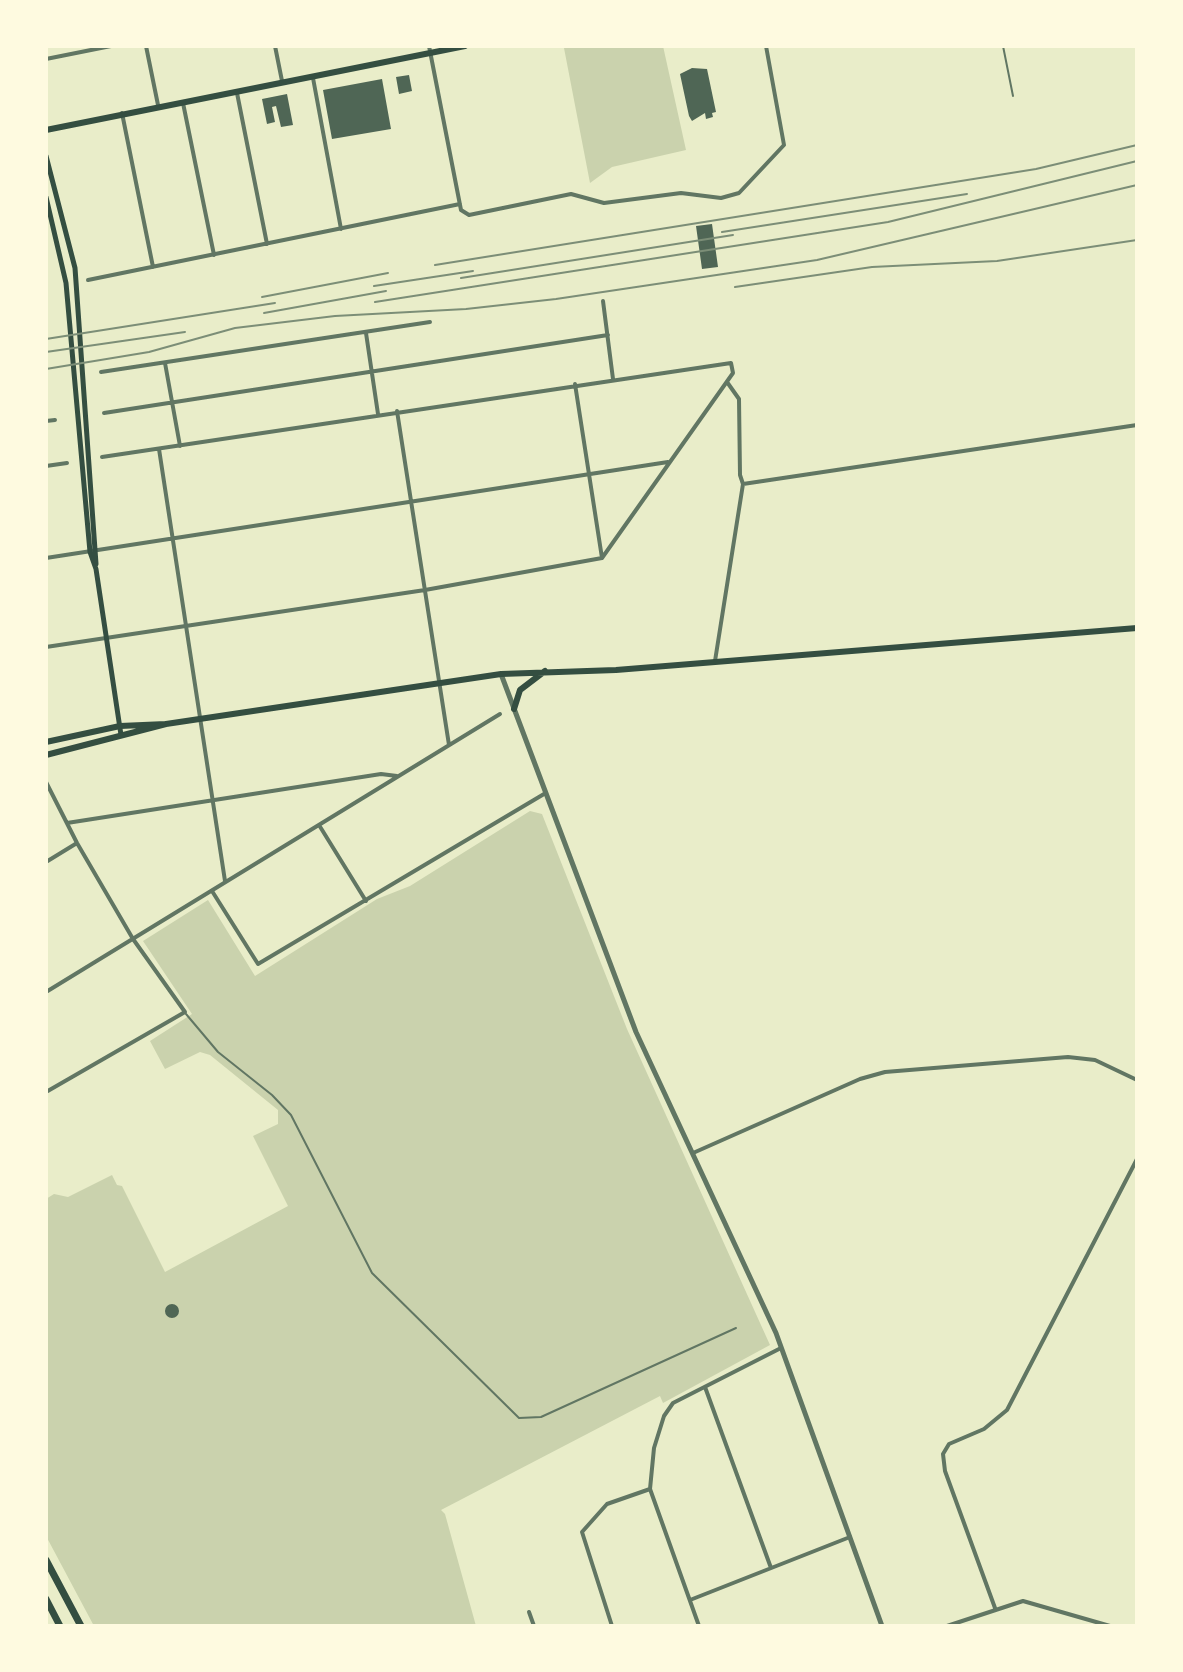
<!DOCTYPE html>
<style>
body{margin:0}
#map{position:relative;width:1183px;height:1672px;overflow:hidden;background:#e9edc9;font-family:"Titillium Web",sans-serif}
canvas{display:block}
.frame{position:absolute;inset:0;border:48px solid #fefae0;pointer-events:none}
</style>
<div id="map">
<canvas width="1183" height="1672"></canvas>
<div class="frame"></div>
</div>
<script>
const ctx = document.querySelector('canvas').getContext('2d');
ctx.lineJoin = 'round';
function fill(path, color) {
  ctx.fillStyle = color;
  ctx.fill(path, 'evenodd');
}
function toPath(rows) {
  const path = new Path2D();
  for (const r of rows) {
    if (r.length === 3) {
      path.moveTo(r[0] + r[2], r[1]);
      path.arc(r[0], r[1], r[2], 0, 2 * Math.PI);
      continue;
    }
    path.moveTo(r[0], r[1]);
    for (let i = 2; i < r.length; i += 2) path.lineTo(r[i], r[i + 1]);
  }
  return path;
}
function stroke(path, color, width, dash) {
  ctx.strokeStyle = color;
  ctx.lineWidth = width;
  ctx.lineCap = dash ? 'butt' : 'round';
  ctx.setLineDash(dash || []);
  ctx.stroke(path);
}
fill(toPath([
 [572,46,663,46,686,150,612,167,590,183,564,48],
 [530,811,542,814,627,1029,770,1345,663,1403,660,1396,441,1510,445,1514,476,1626,94,1626,46,1536,46,1199,54,1194,68,1197,112,1175,117,1185,122,1186,165,1272,288,1206,253,1136,278,1124,278,1110,210,1055,200,1052,165,1069,150,1041,192,1014,143,941,208,900,255,976,377,899,410,886]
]), '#cad2ad');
fill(toPath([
 [692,68,707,69,716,112,712,113,713,117,706,119,705,113,692,121,689,116,680,74],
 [409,75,412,91,399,94,396,77],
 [382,79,391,129,332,139,323,90],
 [287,94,293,125,281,127,276,106,272,107,275,122,267,124,262,99],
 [712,224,718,267,702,269,696,226],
 [172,1311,7]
]), '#4f6655');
stroke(toPath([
 [1003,46,1013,96],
 [186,1014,218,1052,272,1095,291,1115,372,1273,519,1418,541,1417,736,1328]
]), '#617663', 2);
stroke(toPath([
 [146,46,158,105],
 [275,46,282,81],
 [429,46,461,210,469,215,571,194,604,203,681,193,721,198,739,193,784,145,766,46],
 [46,59,111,46],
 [313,78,341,229],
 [237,93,267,244],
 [183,103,214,255],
 [122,113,153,267],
 [88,280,460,204],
 [603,301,613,379],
 [366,333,378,414],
 [165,363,180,446],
 [101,372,430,322],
 [727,382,739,399,740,475,743,484],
 [575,384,602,558],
 [397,411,449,745],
 [104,413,608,335],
 [46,421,55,420],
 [159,449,225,881],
 [102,457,731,363,733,373,602,558],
 [46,466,67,463],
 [46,558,668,462],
 [46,647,425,590,602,558],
 [715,661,743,484,1137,425],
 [46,782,77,843,133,939,185,1012,46,1092],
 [67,823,381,774,397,776],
 [319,825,366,901],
 [46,862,77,843],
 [212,891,258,964,544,794],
 [46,992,500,714],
 [693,1153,860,1079,885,1072,1068,1057,1095,1060,1137,1080],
 [705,1387,771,1568],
 [690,1600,850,1537],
 [995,1608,945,1471,943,1454,949,1444,984,1429,1007,1410,1137,1159],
 [529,1612,534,1626],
 [612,1626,582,1532,607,1504,650,1489],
 [699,1626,650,1489,654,1448,664,1416,673,1403,781,1348],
 [947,1626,1023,1601,1110,1626]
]), '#617663', 4);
stroke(toPath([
 [501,674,636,1032,776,1333,882,1626]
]), '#617663', 5);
stroke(toPath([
 [46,156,75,268,96,564],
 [46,197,66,283,90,552,96,569,121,735]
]), '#344e41', 5);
stroke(toPath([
 [46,130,465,46],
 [514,709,520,690,545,671],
 [46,742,120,726,166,724,501,674,616,670,1137,628],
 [46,755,166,724]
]), '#344e41', 6);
stroke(toPath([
 [46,1560,81,1626],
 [46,1599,60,1626]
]), '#344e41', 7);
stroke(toPath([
 [722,232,967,194],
 [435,265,1036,169,1137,145],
 [461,278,733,235],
 [374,286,473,271],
 [735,287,872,267,997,261,1137,240],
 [262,297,388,273],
 [375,302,888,222,1137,161],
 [264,313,386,291],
 [46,339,275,303],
 [46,352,185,332],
 [46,369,149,352,235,328,335,316,466,309,556,299,817,260,1137,185]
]), '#7c8e77', 2);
</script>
